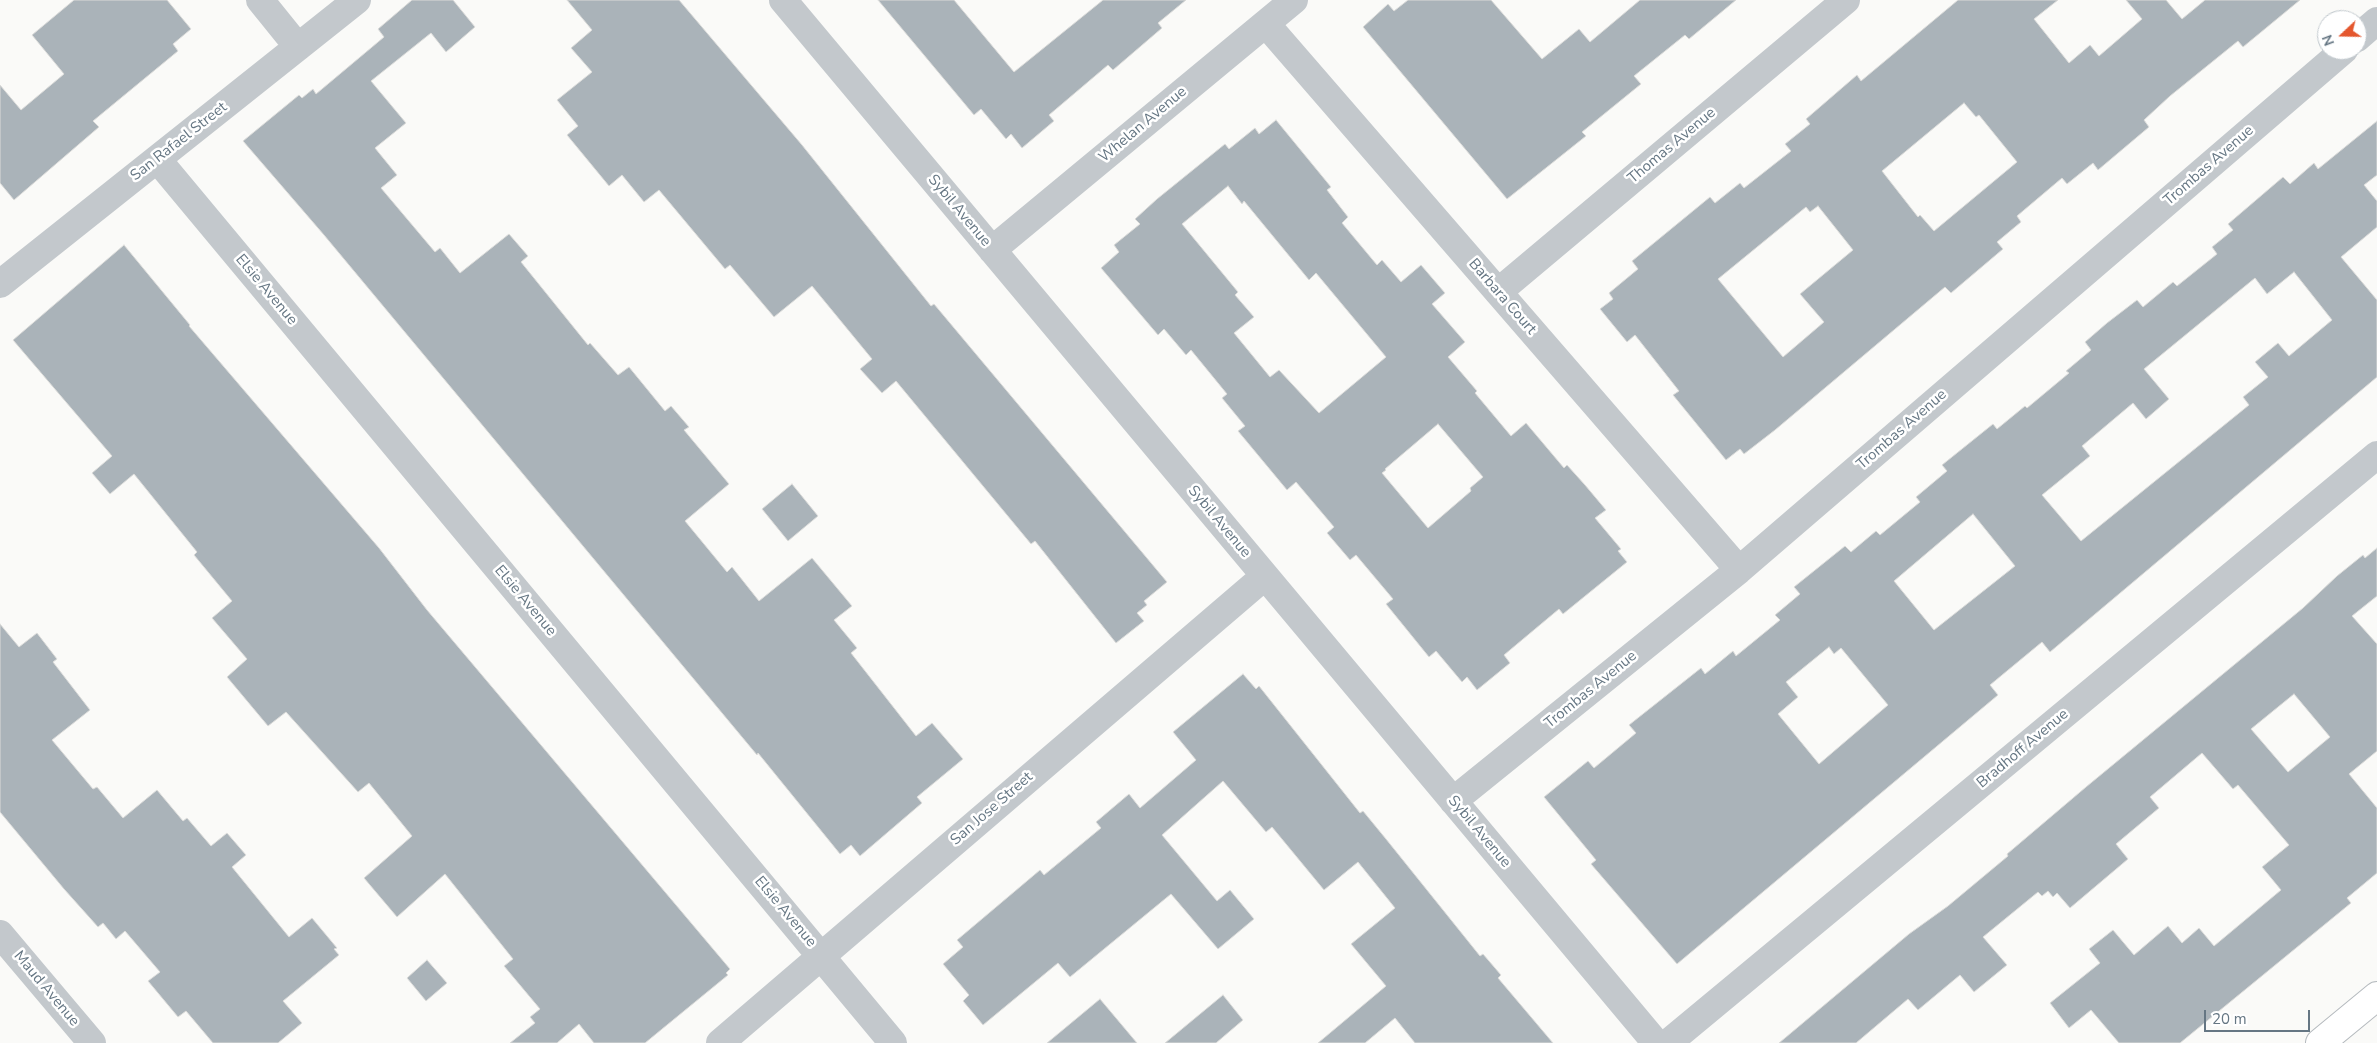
<!DOCTYPE html>
<style>
body{margin:0}
#map{position:relative;width:2377px;height:1043px;overflow:hidden;background:#fafaf8;font-family:"Nunito Sans",sans-serif}
canvas{display:block}
.north{position:absolute;left:2317px;top:10px;width:50px;height:50px;box-sizing:border-box;background:#fff;border:1px solid #c1c8cd;border-radius:50%;rotate:249deg;font-size:14px;font-weight:700;line-height:20px;text-align:center;color:#657683}
.north::after{content:'';display:block;margin:auto;width:18px;height:22px;background:#e4572e;clip-path:polygon(50% 0,100% 100%,50% 72%,0 100%)}
.scale{position:absolute;left:2204px;top:1010px;width:106px;height:22px;box-sizing:border-box;border:2px solid #657683;border-top:0;padding-left:6px;font-size:15px;line-height:18px;white-space:nowrap;color:#657683;-webkit-text-stroke:4px #fff;paint-order:stroke}
</style>
<div id="map">
<canvas width="2377" height="1043"></canvas>
<div class="north">N</div>
<div class="scale">20 m</div>
</div>
<script>
const ctx = document.querySelector('canvas').getContext('2d');
ctx.lineJoin = 'round';
function fill(path, color) {
  ctx.fillStyle = color;
  ctx.fill(path, 'evenodd');
}
function toPath(rows) {
  const path = new Path2D();
  for (const r of rows) {
    path.moveTo(r[0], r[1]);
    for (let i = 2; i < r.length; i += 2) path.lineTo(r[i], r[i + 1]);
  }
  return path;
}
function stroke(path, color, width, dash) {
  ctx.strokeStyle = color;
  ctx.lineWidth = width;
  ctx.lineCap = dash ? 'butt' : 'round';
  ctx.setLineDash(dash || []);
  ctx.stroke(path);
}
function drawText(font, color, halo, rows, align = 'center') {
  ctx.font = font + ' "Nunito Sans",sans-serif';
  ctx.lineWidth = 5;
  ctx.setLineDash([]);
  ctx.textBaseline = 'middle';
  ctx.strokeStyle = halo;
  ctx.fillStyle = color;
  for (const [text, x, y, turn = 0] of rows) {
    ctx.save();
    ctx.translate(x, y);
    ctx.rotate((+turn || 0) * Math.PI / 180);
    ctx.textAlign = isNaN(turn) ? turn : align;
    if (halo) ctx.strokeText(text, 0, 0);
    ctx.fillText(text, 0, 0);
    ctx.restore();
  }
}
const building = toPath([
 [74,0,167,0,191,29,173,44,178,51,93,121,99,127,14,200,0,183,0,85,21,110,64,74,32,35,74,0],
 [412,0,453,0,475,27,446,52,431,33,371,81,406,123,375,148,397,175,381,188,435,252,440,248,460,273,509,234,528,256,521,262,588,345,590,343,618,375,629,367,665,411,671,406,689,427,684,430,729,484,685,521,727,572,732,567,759,601,812,558,852,606,834,620,857,648,851,653,916,736,932,723,963,759,917,797,922,803,860,856,851,845,840,854,758,753,757,755,324,235,243,141,299,95,302,98,313,89,316,94,384,37,378,29,412,0],
 [567,0,679,0,802,145,931,306,934,304,1167,582,1144,601,1147,605,1137,613,1144,621,1116,643,1035,541,1031,544,896,381,882,393,860,369,872,359,812,286,774,317,730,265,725,269,659,190,644,202,622,175,609,186,567,135,578,126,557,100,592,72,571,48,592,30,567,0],
 [878,0,954,0,1014,72,1103,0,1186,0,1158,23,1162,28,1113,70,1108,65,1049,115,1054,121,1022,148,1011,134,1006,139,981,109,974,115,878,0],
 [1408,0,1491,0,1542,59,1579,29,1590,42,1640,0,1736,0,1689,39,1685,35,1634,76,1641,84,1582,132,1586,136,1507,199,1363,27,1388,4,1394,11,1408,0],
 [1958,0,2058,0,2034,19,2069,63,2090,45,2099,56,2142,19,2126,0,2166,0,2182,19,2205,0,2300,0,2243,47,2238,41,2170,96,2144,120,2149,127,2098,170,2093,163,2067,184,2062,178,2017,216,2021,222,1997,242,2003,249,1951,293,1945,287,1775,430,1744,454,1740,449,1726,460,1673,395,1679,391,1635,335,1627,342,1600,309,1613,299,1609,293,1638,269,1632,261,1710,197,1715,203,1740,183,1744,188,1791,151,1785,144,1810,124,1806,119,1857,75,1861,81,1958,0],
 [1964,103,1976,117,1979,115,2017,162,1934,231,1920,215,1918,217,1882,171,1964,103],
 [1818,206,1853,250,1800,294,1824,322,1783,357,1718,279,1806,207,1810,212,1818,206],
 [1276,120,1331,187,1327,190,1348,217,1342,223,1377,265,1382,260,1401,282,1421,265,1445,293,1432,304,1465,342,1448,357,1477,391,1475,393,1511,436,1526,423,1564,468,1567,465,1585,485,1606,510,1595,518,1621,549,1618,551,1627,562,1563,614,1559,609,1504,655,1510,663,1477,690,1467,677,1462,682,1436,651,1429,657,1386,604,1393,599,1356,555,1350,560,1327,533,1334,527,1296,482,1287,490,1238,431,1245,426,1222,398,1227,394,1191,350,1186,355,1164,329,1158,335,1101,268,1119,252,1114,245,1140,224,1135,219,1157,199,1225,144,1229,149,1255,128,1259,134,1276,120],
 [1228,186,1242,204,1244,201,1309,280,1316,273,1386,357,1319,413,1279,370,1270,377,1234,333,1254,317,1235,295,1238,292,1182,224,1228,186],
 [1438,424,1483,477,1470,488,1471,491,1428,528,1382,473,1386,470,1385,469,1438,424],
 [2377,121,2377,175,2364,185,2377,201,2377,227,2341,257,2377,300,2377,377,2050,652,2042,642,1990,685,1998,695,1677,964,1591,864,1596,860,1544,797,1588,761,1594,768,1636,733,1629,725,1701,668,1705,674,1733,651,1736,656,1780,620,1775,615,1800,594,1794,587,1845,546,1851,552,1876,531,1880,535,1920,502,1916,497,1947,471,1942,465,1993,424,1997,429,2025,406,2027,408,2069,373,2066,371,2091,350,2085,342,2107,323,2137,300,2143,307,2173,282,2177,286,2217,254,2212,247,2233,230,2228,224,2283,177,2290,184,2314,163,2318,169,2377,121],
 [2294,272,2332,320,2289,356,2278,343,2255,362,2268,377,2243,397,2249,405,2081,541,2042,495,2090,456,2082,446,2133,403,2146,419,2169,399,2144,369,2255,278,2267,294,2294,272],
 [1973,514,2015,566,1934,630,1894,581,1973,514],
 [1829,647,1834,654,1841,648,1888,705,1819,764,1778,714,1798,697,1786,682,1829,647],
 [124,245,190,325,189,326,379,548,427,610,730,969,726,973,728,975,645,1043,594,1043,579,1024,557,1043,510,1043,535,1023,530,1017,540,1009,504,966,513,959,445,874,397,917,364,878,412,836,369,783,358,792,286,712,268,726,227,677,247,659,212,618,232,601,194,555,197,552,134,474,110,494,92,473,112,456,13,340,124,245],
 [792,484,818,516,788,541,762,509,792,484],
 [2377,548,2377,596,2352,616,2377,644,2377,751,2349,774,2377,808,2377,873,2347,898,2351,903,2180,1043,2119,1043,2091,1010,2069,1028,2050,1003,2100,963,2089,949,2113,930,2134,955,2168,926,2182,943,2199,928,2214,946,2281,890,2262,867,2289,845,2238,785,2233,789,2202,753,2150,797,2159,808,2116,844,2128,859,2070,908,2057,893,2053,897,2048,891,2042,896,2038,892,1983,937,2007,965,1974,992,1960,975,1918,1010,1908,999,1856,1043,1779,1043,1909,934,1948,906,2008,856,2007,854,2086,787,2303,608,2337,576,2363,555,2365,558,2377,548],
 [2294,694,2330,737,2288,772,2251,729,2294,694],
 [0,624,19,647,37,633,57,659,53,662,90,710,52,740,93,789,97,787,123,818,157,790,183,821,187,818,211,846,227,833,246,855,232,867,289,937,312,918,337,948,334,949,339,955,283,1001,302,1023,278,1043,213,1043,186,1011,178,1017,148,981,160,972,125,931,116,939,103,923,98,927,64,889,0,812,0,624],
 [1243,674,1256,689,1259,686,1360,813,1363,811,1386,839,1480,956,1483,954,1501,975,1498,978,1553,1043,1415,1043,1395,1018,1365,1043,1318,1043,1386,986,1351,944,1395,908,1358,862,1324,890,1272,827,1266,832,1223,781,1162,835,1217,901,1230,890,1254,919,1218,949,1171,894,1070,977,1058,963,983,1025,963,1001,969,995,943,964,963,947,957,940,1040,870,1044,875,1101,828,1096,822,1129,794,1140,808,1196,760,1173,732,1243,674],
 [427,960,447,983,426,1001,407,978,427,960],
 [1223,995,1243,1020,1216,1043,1165,1043,1223,995],
 [1100,999,1137,1043,1047,1043,1100,999]
]);
fill(building, '#aab3b9');
stroke(building, '#dcdcda', 1);
const major = toPath([
 [2320,1043,2377,996]
]);
stroke(major, '#b5babe', 30);
stroke(toPath([
 [260,0,298,47],
 [783,0,1656,1043],
 [1266,24,1739,570],
 [2357,38,2377,21],
 [157,159,893,1043],
 [992,250,1294,0],
 [0,284,357,0],
 [1498,292,1846,0],
 [1453,801,1739,570,2344,50],
 [0,934,92,1043],
 [720,1043,1265,576],
 [1668,1043,2377,455]
]), '#c3c8cc', 28);
stroke(major, '#fff', 28);
drawText('15px', '#657683', '#fff', [
 ["Whelan Avenue",1143,125,-40],
 ["San Rafael Street",179,142,-38],
 ["Thomas Avenue",1672,146,-40],
 ["Trombas Avenue",2209,166,-41],
 ["Sybil Avenue",959,211,50],
 ["Elsie Avenue",266,290,50],
 ["Barbara Court",1502,297,49],
 ["Trombas Avenue",1902,430,-41],
 ["Sybil Avenue",1219,522,50],
 ["Elsie Avenue",525,601,50],
 ["Trombas Avenue",1591,690,-39],
 ["Bradhoff Avenue",2023,749,-40],
 ["San Jose Street",992,809,-41],
 ["Sybil Avenue",1479,832,50],
 ["Elsie Avenue",785,912,50],
 ["Maud Avenue",46,989,50]
]);
</script>
